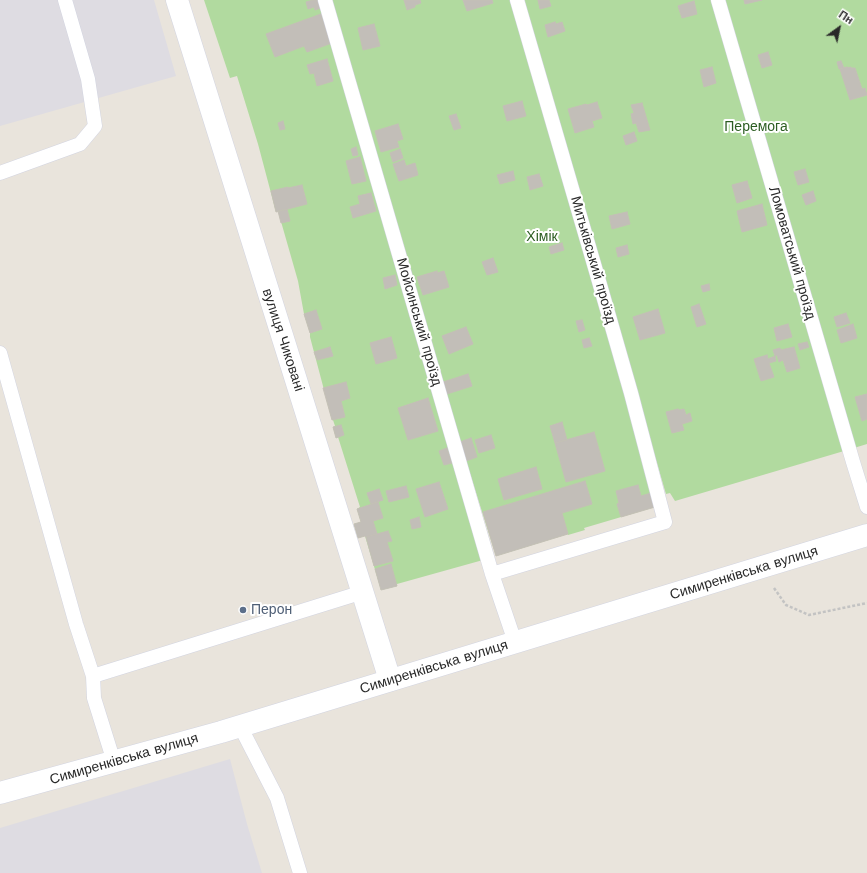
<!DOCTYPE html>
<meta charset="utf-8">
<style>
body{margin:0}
#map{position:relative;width:867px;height:873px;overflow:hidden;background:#e9e4dc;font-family:"Work Sans",sans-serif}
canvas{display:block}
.north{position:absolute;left:819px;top:8px;width:40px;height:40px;-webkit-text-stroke:3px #fff;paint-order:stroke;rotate:33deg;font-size:11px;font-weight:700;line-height:16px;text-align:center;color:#292929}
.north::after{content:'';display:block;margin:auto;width:14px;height:18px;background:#292929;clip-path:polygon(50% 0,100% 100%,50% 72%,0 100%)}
</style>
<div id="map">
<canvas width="867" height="873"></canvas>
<div class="north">Пн</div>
</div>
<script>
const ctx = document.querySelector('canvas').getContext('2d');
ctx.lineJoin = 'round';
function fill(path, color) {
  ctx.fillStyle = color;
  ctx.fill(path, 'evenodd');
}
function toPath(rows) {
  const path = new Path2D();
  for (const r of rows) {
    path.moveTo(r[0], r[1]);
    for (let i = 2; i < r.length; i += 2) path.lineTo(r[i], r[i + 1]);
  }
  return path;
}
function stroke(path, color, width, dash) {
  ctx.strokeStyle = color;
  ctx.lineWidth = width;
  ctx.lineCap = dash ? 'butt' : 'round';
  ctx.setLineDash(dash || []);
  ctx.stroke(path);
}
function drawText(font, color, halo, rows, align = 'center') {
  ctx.font = font + ' "Work Sans",sans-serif';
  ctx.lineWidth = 4;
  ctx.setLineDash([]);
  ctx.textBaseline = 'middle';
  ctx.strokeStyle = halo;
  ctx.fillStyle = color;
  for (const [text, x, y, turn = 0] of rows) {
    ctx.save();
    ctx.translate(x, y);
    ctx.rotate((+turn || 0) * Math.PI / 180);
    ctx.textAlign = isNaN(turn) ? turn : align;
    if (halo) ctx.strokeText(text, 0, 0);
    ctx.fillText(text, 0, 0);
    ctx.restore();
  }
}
fill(toPath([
 [0,0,154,0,176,76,0,126],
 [230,759,247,824,262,873,0,873,0,828]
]), '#dedce2');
fill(toPath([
 [204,0,318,0,321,8,321,14,332,43,483,560,397,584,397,586,381,590,365,536,358,538,354,524,361,522,357,509,360,507,338,437,336,438,333,427,335,426,333,420,332,420,310,337,310,333,304,314,298,281,278,211,276,212,258,144,237,76,230,78],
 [331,0,867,0,867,444,854,448,840,401,829,404,844,451,675,501,670,493,666,494,656,460,655,507,584,528,585,530,568,535,568,534,496,556,466,461]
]), '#b1da9f');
const building = toPath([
 [313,0,318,0,321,8,315,10,314,7,308,9,306,2,313,0],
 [404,0,420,0,421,3,415,5,415,7,407,10,404,0],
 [463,0,492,0,493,3,467,11,463,0],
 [538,0,549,0,551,6,540,9,538,0],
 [744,0,762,0,745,4,744,0],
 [694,1,697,14,682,18,678,6,694,1],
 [321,14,332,43,307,52,304,46,275,57,266,34,321,14],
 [555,22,556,24,562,22,565,31,548,37,545,25,555,22],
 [374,24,380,46,363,50,358,28,374,24],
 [768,52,772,65,762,68,758,55,768,52],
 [327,59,333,81,317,86,314,73,310,74,307,65,327,59],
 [841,61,844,68,839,69,837,62,841,61],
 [712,67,716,83,704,87,700,70,712,67],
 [847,67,847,68,851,67,851,68,855,68,862,89,865,88,867,95,850,100,840,69,847,67],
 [522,101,526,116,507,121,503,106,522,101],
 [597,102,602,118,592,121,594,127,575,133,568,109,586,104,587,105,597,102],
 [642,103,650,130,639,132,636,123,633,124,631,114,634,113,631,105,642,103],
 [456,114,461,128,454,130,449,116,456,114],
 [283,121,285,129,280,130,278,123,283,121],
 [398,124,403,139,397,141,399,147,381,152,375,131,398,124],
 [634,132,637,141,626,145,623,136,634,132],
 [356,147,358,155,353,156,351,149,356,147],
 [400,149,403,158,393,162,390,153,400,149],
 [360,157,366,181,352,184,346,161,360,157],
 [404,160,406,166,415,163,418,175,399,181,393,164,404,160],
 [805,169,809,182,798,185,794,172,805,169],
 [513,171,515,180,500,184,497,175,513,171],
 [539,174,543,186,530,190,527,177,539,174],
 [747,181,752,198,737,203,732,185,747,181],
 [302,185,307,204,276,212,271,191,288,187,288,188,302,185],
 [813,191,816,201,806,205,802,195,813,191],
 [371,193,376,211,353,218,350,207,360,204,358,196,371,193],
 [762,204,767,225,742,232,737,211,762,204],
 [287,209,290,221,281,223,278,211,287,209],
 [627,212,630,224,612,229,609,216,627,212],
 [562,243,564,250,551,254,549,247,562,243],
 [627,245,629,254,618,257,616,248,627,245],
 [493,258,498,272,487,275,482,262,493,258],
 [437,271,437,273,444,271,449,287,423,295,417,277,437,271],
 [395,275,397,285,385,289,383,278,395,275],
 [709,284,710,290,703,292,701,286,709,284],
 [699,304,706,324,697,327,691,307,699,304],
 [658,309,665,333,640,340,633,317,658,309],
 [316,310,322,329,310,333,304,314,316,310],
 [846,313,850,323,837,327,834,317,846,313],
 [582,320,585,330,579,332,576,321,582,320],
 [788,324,792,337,777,341,774,328,788,324],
 [853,324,857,338,841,343,837,330,853,324],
 [466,327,473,344,449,354,442,336,466,327],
 [391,337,397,358,376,364,370,343,391,337],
 [589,338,592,346,584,348,582,340,589,338],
 [807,342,809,347,800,350,798,344,807,342],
 [330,347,333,356,317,360,314,352,330,347],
 [794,347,800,368,787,372,783,360,779,362,777,355,775,356,773,350,780,348,781,350,794,347],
 [767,355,768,359,775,356,776,361,769,363,774,377,761,381,754,359,767,355],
 [468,374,472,386,447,394,443,382,468,374],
 [346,382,350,398,341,401,345,417,332,420,323,388,346,382],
 [867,394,867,419,862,421,855,397,867,394],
 [428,398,438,431,408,440,398,408,428,398],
 [678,409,679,410,684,409,686,415,690,413,692,421,682,424,684,430,672,433,666,412,678,409],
 [562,422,567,440,555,443,550,426,562,422],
 [341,425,344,435,336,438,333,427,341,425],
 [594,432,605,471,566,482,555,443,594,432],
 [491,435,495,448,479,453,475,440,491,435],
 [471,438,477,457,466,461,460,442,471,438],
 [447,448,452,463,444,465,439,451,447,448],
 [536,467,542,489,504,500,498,479,536,467],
 [585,481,592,504,562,513,568,534,496,556,483,512,585,481],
 [439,482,448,509,425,517,416,489,439,482],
 [638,485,641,496,651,493,655,507,621,517,617,504,619,503,616,491,638,485],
 [406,486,409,497,389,502,386,491,406,486],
 [379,489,383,500,371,504,367,493,379,489],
 [378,502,383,518,373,521,377,534,366,537,365,536,358,538,354,524,361,522,357,509,378,502],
 [419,517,421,527,412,529,410,520,419,517],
 [388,531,392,541,387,542,393,561,374,566,366,537,388,531],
 [391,564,397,586,381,590,375,569,391,564]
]);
fill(building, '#c2beb8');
stroke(building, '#c4c0b6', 1);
const lane = toPath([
 [325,0,492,574,515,642],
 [718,0,853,462,867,507],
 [0,173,80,144,95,126,88,79,65,0],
 [0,353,76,624,93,676],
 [492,574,665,522,631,393,596,271,517,0],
 [240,726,277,798,300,873],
 [114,762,94,698,93,676,363,592]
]);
const street = toPath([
 [177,0,390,680]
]);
const secondary = toPath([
 [0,793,221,732,867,535]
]);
stroke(lane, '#d2d4e0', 15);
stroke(street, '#d2d4e0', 23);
stroke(secondary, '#d2d4e0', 23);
stroke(toPath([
 [774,588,786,605,809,615,867,603]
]), '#c3c3c3', 2.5, [3, 2]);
stroke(lane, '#fff', 14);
stroke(street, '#fff', 22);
stroke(secondary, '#fff', 22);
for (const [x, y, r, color] of [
 [243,610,4,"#5c6f8a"]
]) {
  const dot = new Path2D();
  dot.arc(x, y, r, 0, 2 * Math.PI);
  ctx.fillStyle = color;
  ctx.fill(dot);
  stroke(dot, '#fff', 1.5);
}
drawText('14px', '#2c5d22', '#fff', [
 ["Перемога",756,127],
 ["Хімік",542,237]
]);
drawText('14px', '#292929', '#fff', [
 ["Ломоватський проїзд",792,253,74],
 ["Митьківський проїзд",593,260,74],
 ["Мойсинський проїзд",419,322,74],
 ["вулиця Чиковані",283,340,72],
 ["Симиренківська вулиця",744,573,-17],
 ["Симиренківська вулиця",434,667,-17],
 ["Симиренківська вулиця",124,759,-16]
]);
drawText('14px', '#4e5e75', '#fff', [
 ["Перон",251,610]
], 'left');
</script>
